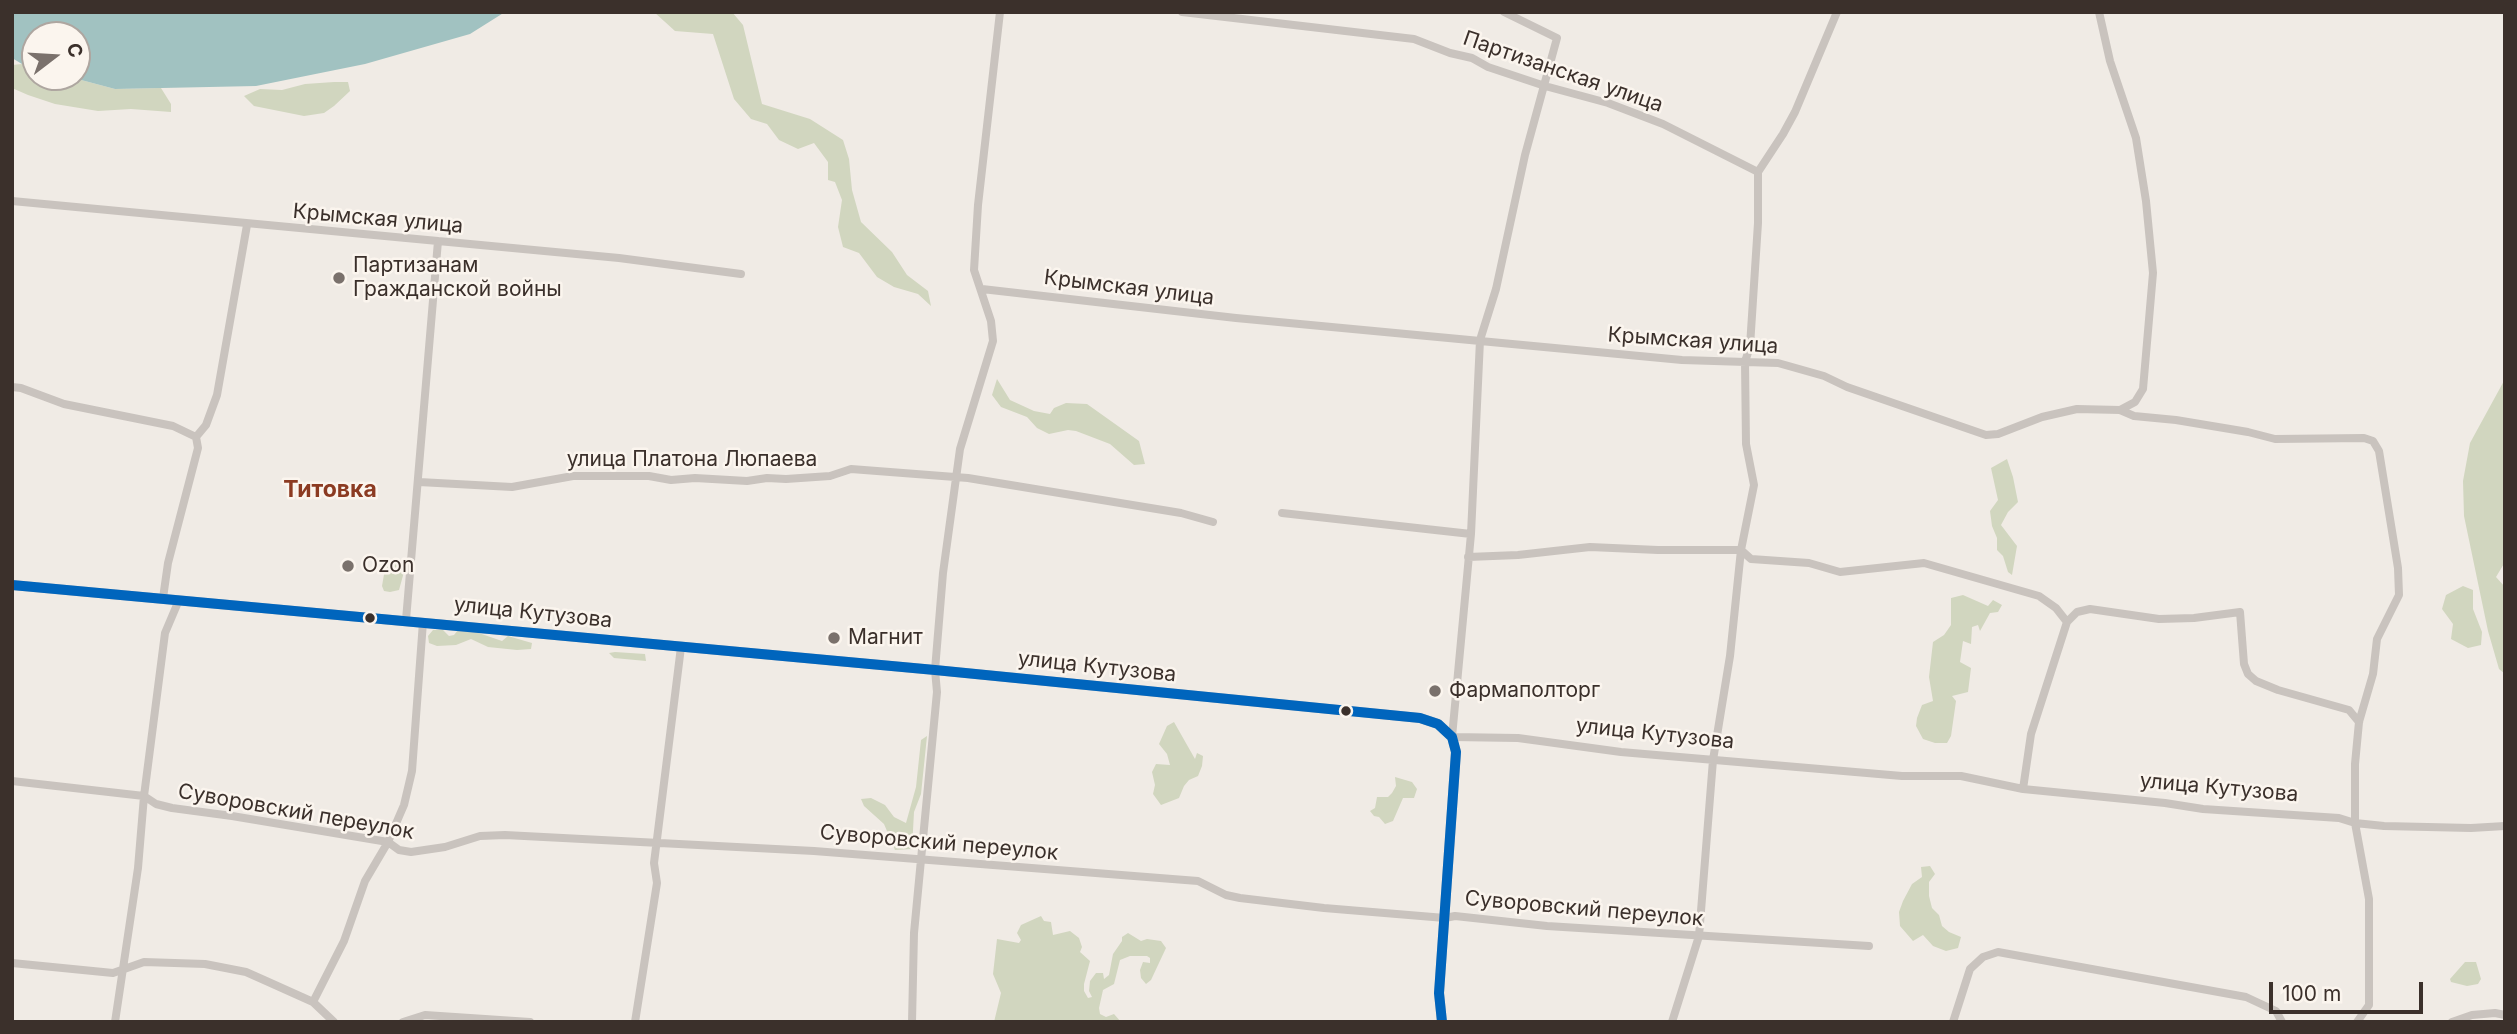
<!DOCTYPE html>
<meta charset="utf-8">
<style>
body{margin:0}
#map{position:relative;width:2517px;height:1034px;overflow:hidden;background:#f0ebe5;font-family:Inter,sans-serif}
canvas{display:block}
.frame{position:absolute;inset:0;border:14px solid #3b302b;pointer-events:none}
.north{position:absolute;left:21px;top:21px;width:70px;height:70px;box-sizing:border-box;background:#fbf5ee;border:2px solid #aea6a0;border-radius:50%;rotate:73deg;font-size:19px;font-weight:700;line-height:28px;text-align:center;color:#3b302b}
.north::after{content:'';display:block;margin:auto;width:24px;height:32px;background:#7a716c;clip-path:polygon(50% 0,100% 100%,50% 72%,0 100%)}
.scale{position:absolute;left:2269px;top:982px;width:154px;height:32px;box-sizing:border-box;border:4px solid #3b302b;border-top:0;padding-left:9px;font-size:21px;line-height:24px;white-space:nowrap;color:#3b302b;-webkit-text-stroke:5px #fbf5ee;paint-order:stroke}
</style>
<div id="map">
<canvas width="2517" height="1034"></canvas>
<div class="frame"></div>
<div class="north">С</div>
<div class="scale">100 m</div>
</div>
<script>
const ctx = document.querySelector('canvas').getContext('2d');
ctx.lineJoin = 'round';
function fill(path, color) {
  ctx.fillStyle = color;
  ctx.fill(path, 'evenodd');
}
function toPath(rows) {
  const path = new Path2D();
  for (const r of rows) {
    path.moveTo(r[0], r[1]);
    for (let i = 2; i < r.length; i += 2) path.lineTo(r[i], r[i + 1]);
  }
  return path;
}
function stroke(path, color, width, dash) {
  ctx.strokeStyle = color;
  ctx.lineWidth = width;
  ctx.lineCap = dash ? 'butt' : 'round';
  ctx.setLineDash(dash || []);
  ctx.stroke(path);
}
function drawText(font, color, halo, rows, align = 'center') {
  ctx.font = font + ' Inter,sans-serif';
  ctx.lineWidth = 5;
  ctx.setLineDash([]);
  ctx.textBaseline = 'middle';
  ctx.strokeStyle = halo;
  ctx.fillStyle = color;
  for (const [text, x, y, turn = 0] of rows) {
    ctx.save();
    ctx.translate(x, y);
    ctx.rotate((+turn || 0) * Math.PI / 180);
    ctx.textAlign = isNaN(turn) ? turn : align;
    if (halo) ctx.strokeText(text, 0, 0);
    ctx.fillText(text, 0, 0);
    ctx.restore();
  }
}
fill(toPath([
 [654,12,732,12,743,25,762,104,810,119,843,140,849,159,852,190,861,222,892,252,907,275,928,291,931,306,918,294,894,287,877,277,859,253,843,247,838,227,842,200,835,182,828,180,828,162,814,143,798,149,779,140,767,124,751,119,734,99,713,34,675,31],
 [22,64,35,67,35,77,70,77,115,89,161,88,171,104,171,112,131,109,98,111,55,104,28,95,12,88,12,65],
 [334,82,348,82,350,91,334,106,324,113,304,116,254,106,244,96,260,89,282,90,305,84],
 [997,379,1010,400,1034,411,1050,414,1054,408,1066,403,1087,404,1139,441,1145,464,1134,465,1110,444,1076,431,1068,430,1049,434,1037,428,1027,417,1001,407,992,395],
 [2505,379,2505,562,2496,577,2505,587,2505,674,2499,669,2488,631,2464,516,2463,481,2470,443],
 [2007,459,2013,477,2018,502,2008,512,2001,525,2017,546,2012,575,2008,572,2003,556,1997,550,1997,538,1992,526,1990,511,1998,500,1991,468],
 [393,558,400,559,404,564,404,572,399,590,390,592,384,591,382,586,386,563],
 [2463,586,2473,590,2473,609,2482,632,2481,645,2468,648,2451,639,2453,624,2442,609,2446,595],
 [1963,595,1988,606,1993,600,2002,605,1998,612,1990,613,1980,631,1978,625,1972,627,1971,644,1963,641,1960,662,1971,668,1968,692,1952,696,1956,701,1951,736,1947,743,1935,743,1923,739,1916,726,1917,718,1922,705,1933,701,1929,677,1933,642,1944,635,1951,625,1951,598],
 [467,629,502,641,508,636,525,641,532,643,531,649,517,650,488,647,471,639,456,645,437,646,429,643,428,636,433,630,443,630,449,636,454,635,458,630],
 [615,652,645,654,646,661,614,658,609,653],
 [1174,722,1195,759,1197,753,1203,756,1202,766,1198,776,1189,780,1184,786,1179,798,1161,805,1153,794,1155,785,1152,772,1156,764,1170,765,1167,754,1159,744,1167,726],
 [927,736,921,794,914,812,912,849,895,850,884,824,864,806,861,799,871,798,885,805,894,817,906,823,916,787,921,740],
 [1395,777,1412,782,1417,789,1414,798,1403,798,1393,821,1385,824,1379,817,1374,816,1370,811,1375,808,1377,797,1388,797,1392,793,1396,786],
 [1930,866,1935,874,1929,882,1929,896,1932,908,1939,915,1942,926,1949,932,1961,937,1958,948,1946,951,1933,946,1923,935,1913,941,1900,926,1899,912,1903,901,1912,884,1922,877,1921,867],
 [1041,916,1044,921,1051,922,1053,935,1070,931,1079,938,1082,947,1080,952,1090,961,1084,984,1084,991,1088,998,1092,997,1089,991,1090,981,1096,973,1103,973,1104,979,1109,975,1113,954,1122,941,1122,937,1128,933,1141,941,1147,939,1161,941,1166,948,1151,980,1146,984,1141,978,1140,970,1143,962,1150,963,1150,958,1147,956,1130,956,1120,960,1114,984,1103,990,1099,1008,1100,1014,1106,1017,1114,1014,1121,1022,994,1022,1001,993,993,974,997,939,1019,943,1021,940,1017,933,1021,925],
 [2465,962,2476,962,2481,979,2478,984,2467,986,2451,982,2450,979]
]), '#d1d6bf');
fill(toPath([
 [12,12,505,12,470,34,365,64,256,86,115,89,70,77,77,77,77,35,35,35,35,67,22,64,12,58]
]), '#a1c2c1');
stroke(toPath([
 [1182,12,1414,39,1450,53,1472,58,1488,67,1545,86,1608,103,1663,124,1758,172],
 [1504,12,1557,38,1525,155,1496,289,1480,340,1471,534,1452,737,1518,738,1621,752,1902,776,1961,776,2023,789,2165,803,2203,809,2339,818,2355,823,2384,826,2471,828,2505,826],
 [2099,12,2110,61,2136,138,2146,201,2153,273,2143,389,2135,402,2120,410],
 [12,201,619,258,741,274],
 [982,289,1236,318,1682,360,1778,363,1824,376,1847,387,1986,435,1998,434,2042,417,2077,409,2120,410,2134,416,2176,420,2248,432,2275,439,2364,438,2373,441,2379,451,2398,568,2399,595,2377,639,2373,674,2359,722,2355,764,2355,823,2369,899,2369,1005,2357,1022],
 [12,387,21,388,64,404,173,426,196,437],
 [419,482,512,487,573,476,649,476,671,480,695,478,747,481,767,478,786,479,830,476,851,469,968,478,1181,513,1213,522],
 [1282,513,1471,534],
 [1468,557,1518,555,1590,547,1658,550,1741,550,1751,559,1809,563,1840,572,1924,563,2039,596,2056,608,2067,622,2077,612,2090,609,2159,619,2194,618,2240,612,2244,664,2248,674,2256,681,2278,690,2349,710,2359,722],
 [163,598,168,563,198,448,196,437,206,425,217,395,247,225],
 [406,620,438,241],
 [12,781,144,796,156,804,172,808,232,816,388,842,399,850,411,852,445,847,480,836,505,835,814,851,1198,881,1226,895,1240,898,1324,908,1445,918,1455,916,1547,926,1869,946],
 [2023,789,2031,734,2067,622],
 [12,963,113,973,144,962,205,964,246,972,264,980,313,1002,334,1022],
 [313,1002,344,941,365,881,388,842,404,805,412,771,423,622],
 [115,1022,138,868,144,796,165,633,179,600],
 [403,1022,425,1015,530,1022],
 [635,1022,657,883,654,863,681,647],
 [912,1022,914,933,937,692,935,670,943,573,960,449,993,341,991,321,974,270,978,205,1000,12],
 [1672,1022,1699,936,1713,760,1730,656,1741,550,1754,485,1746,444,1745,362,1750,346,1758,223,1758,172,1783,134,1795,112,1837,12],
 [1953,1022,1970,969,1983,957,1998,952,2246,997,2276,1011,2282,1022],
 [2452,1022,2472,1015,2495,1013,2505,1015]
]), '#c9c3be', 8);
stroke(toPath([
 [12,585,935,670,1420,718,1438,724,1452,737,1456,752,1439,993,1442,1022]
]), '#c9c3be', 10);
stroke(toPath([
 [12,585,935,670,1420,718,1438,724,1452,737],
 [1442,1022,1439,993,1456,752,1452,737]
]), '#0065bd', 10);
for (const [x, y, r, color] of [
 [339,278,7,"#7a716c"],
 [348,566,7,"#7a716c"],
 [370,618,6,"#3b302b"],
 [834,638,7,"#7a716c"],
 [1435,691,7,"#7a716c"],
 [1346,711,6,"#3b302b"]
]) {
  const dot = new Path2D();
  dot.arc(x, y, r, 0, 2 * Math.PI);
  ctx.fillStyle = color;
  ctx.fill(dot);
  stroke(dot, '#fbf5ee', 2.5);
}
drawText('21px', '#3b302b', '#fbf5ee', [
 ["Партизанская улица",1563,72,19],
 ["Крымская улица",378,219,5],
 ["Крымская улица",1129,288,7],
 ["Крымская улица",1693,341,4],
 ["улица Платона Люпаева",692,460],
 ["улица Кутузова",533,613,6],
 ["улица Кутузова",1097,667,6],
 ["улица Кутузова",1655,734,6],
 ["улица Кутузова",2219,788,5],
 ["Суворовский переулок",296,812,10],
 ["Суворовский переулок",939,843,5],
 ["Суворовский переулок",1584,909,5]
]);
drawText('21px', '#3b302b', '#fbf5ee', [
 ["Партизанам",353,266],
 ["Гражданской войны",353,290],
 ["Ozon",362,566],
 ["Магнит",848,638],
 ["Фармаполторг",1449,691]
], 'left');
drawText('bold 23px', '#8c3b22', '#fbf5ee', [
 ["Титовка",330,490]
]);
</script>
